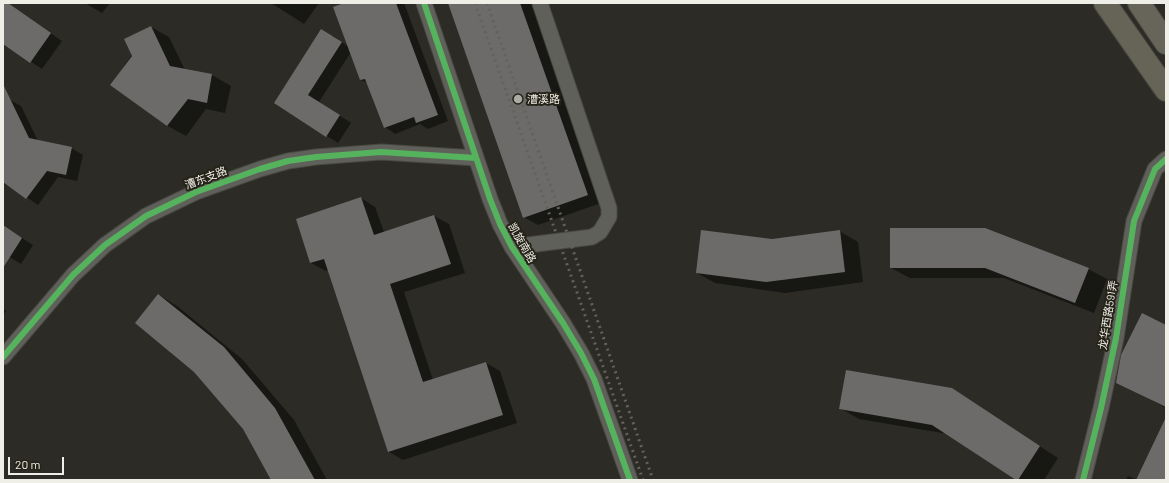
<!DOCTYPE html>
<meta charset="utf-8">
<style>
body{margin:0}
#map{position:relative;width:1169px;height:483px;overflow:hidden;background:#2c2b25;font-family:Barlow,sans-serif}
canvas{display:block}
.frame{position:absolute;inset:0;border:4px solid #efeee7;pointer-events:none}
.scale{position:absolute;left:8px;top:457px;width:56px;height:18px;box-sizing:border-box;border:2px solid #efeee7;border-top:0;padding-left:5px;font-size:12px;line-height:14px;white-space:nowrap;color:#efeee7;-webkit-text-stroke:3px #262419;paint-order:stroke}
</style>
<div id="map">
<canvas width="1169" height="483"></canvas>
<div class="frame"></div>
<div class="scale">20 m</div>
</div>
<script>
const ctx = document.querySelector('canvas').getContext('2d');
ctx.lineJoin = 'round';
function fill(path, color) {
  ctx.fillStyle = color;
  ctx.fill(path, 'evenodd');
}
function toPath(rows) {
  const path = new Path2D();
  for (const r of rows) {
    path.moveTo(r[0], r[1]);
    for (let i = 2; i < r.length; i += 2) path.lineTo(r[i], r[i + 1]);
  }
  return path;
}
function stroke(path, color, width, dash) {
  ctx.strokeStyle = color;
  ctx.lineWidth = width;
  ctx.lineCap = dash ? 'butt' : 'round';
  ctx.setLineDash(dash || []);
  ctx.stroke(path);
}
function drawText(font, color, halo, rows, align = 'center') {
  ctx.font = font + ' Barlow,"Noto Sans SC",sans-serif';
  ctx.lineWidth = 4;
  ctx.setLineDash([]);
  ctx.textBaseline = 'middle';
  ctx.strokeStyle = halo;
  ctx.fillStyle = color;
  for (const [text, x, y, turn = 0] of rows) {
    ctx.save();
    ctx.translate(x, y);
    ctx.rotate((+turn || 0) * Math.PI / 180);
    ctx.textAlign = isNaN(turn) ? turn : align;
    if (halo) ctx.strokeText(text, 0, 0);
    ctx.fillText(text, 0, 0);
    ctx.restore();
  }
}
fill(toPath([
 [3,3,6,3,62,41,42,69,3,43],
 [85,3,110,3,102,13],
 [271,3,319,3,304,24],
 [347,3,404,3,448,121,428,129,420,124,395,134,385,127,368,83,361,80,351,52,319,102,351,123,338,143,275,103,333,36,349,47],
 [449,3,531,3,601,203,538,225,524,217],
 [151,27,169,37,185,70,212,75,231,86,225,113,206,109,186,136,168,126,111,85],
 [10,100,21,106,38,141,71,148,83,155,77,181,58,177,38,205,3,181,3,103],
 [361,198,375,207,384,232,434,216,449,224,465,273,404,292,433,380,486,363,500,371,517,423,403,460,389,452,328,270,326,271,311,263,297,219],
 [3,226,33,245,21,264,3,253],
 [891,229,1088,269,1107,279,1094,313,1004,278,910,278,891,268],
 [839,231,858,242,863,282,785,293,715,283,697,273,772,240],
 [159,295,177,306,242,359,294,420,327,480,272,480,243,429],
 [3,309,6,311,3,315],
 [1166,326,1166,408,1117,382],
 [951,389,1058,458,1044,480,1018,480,948,434,859,419,840,408],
 [1166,420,1166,480,1126,480,1128,476,1137,480]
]), '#0007');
fill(toPath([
 [3,3,8,3,51,33,30,63,3,44],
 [344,3,396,3,438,115,416,123,414,117,384,128,365,79,360,80,333,7],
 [448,3,520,3,588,195,523,218],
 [151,26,170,66,212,74,207,103,188,99,167,126,110,85,132,56,124,39],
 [321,29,342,42,308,95,340,115,326,137,274,103],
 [3,84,29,138,72,147,66,175,47,171,26,199,3,182],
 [361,197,374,235,434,215,451,264,390,284,423,382,486,362,503,415,388,452,324,259,310,263,296,219],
 [3,225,22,238,3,268],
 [890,228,985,228,1089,268,1075,303,985,268,890,268],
 [701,230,772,239,840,230,845,272,766,282,696,273],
 [158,294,224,347,275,408,315,480,271,480,243,429,194,372,135,323],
 [1142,313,1166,325,1166,407,1116,383,1121,355],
 [846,370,952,388,1040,446,1018,480,1016,480,932,425,839,409],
 [1166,417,1166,480,1136,480]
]), '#6d6b6a');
const minor = toPath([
 [424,3,490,199,500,224,512,247,563,323,581,353,594,379,630,480],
 [512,247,592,237,600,232,609,217,609,208,540,3],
 [3,357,73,275,105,245,146,216,196,192,260,169,288,161,316,157,381,152,476,158],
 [1083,480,1101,408,1116,338,1134,221,1155,169,1166,159]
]);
const primary = toPath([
 [1139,3,1166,43]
]);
const trunk = toPath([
 [1105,3,1166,90]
]);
stroke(minor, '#484842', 17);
stroke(primary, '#484842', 24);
stroke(trunk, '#484842', 24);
stroke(minor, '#60605b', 15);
stroke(primary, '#676559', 22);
stroke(trunk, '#666456', 22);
stroke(toPath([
 [475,3,643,480],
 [487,3,653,480]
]), '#62615c', 3, [2, 4]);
stroke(toPath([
 [424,3,490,199,500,224,512,247,563,323,581,353,594,379,630,480],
 [3,357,73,275,105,245,146,216,196,192,260,169,288,161,316,157,381,152,476,158],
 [1083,480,1101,408,1116,338,1134,221,1155,169,1166,159]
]), '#56b35d', 6);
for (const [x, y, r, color] of [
 [518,99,5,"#abaaa3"]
]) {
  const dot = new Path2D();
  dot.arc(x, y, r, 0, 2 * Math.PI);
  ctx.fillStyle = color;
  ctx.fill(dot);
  stroke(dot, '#262419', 1.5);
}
drawText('11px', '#efeee7', '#262419', [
 ["漕溪路",527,99]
], 'left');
drawText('11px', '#efeee7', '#262419', [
 ["漕东支路",206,178,-21],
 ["凯旋南路",522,243,60],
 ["龙华西路591弄",1108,315,-81]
]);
</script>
